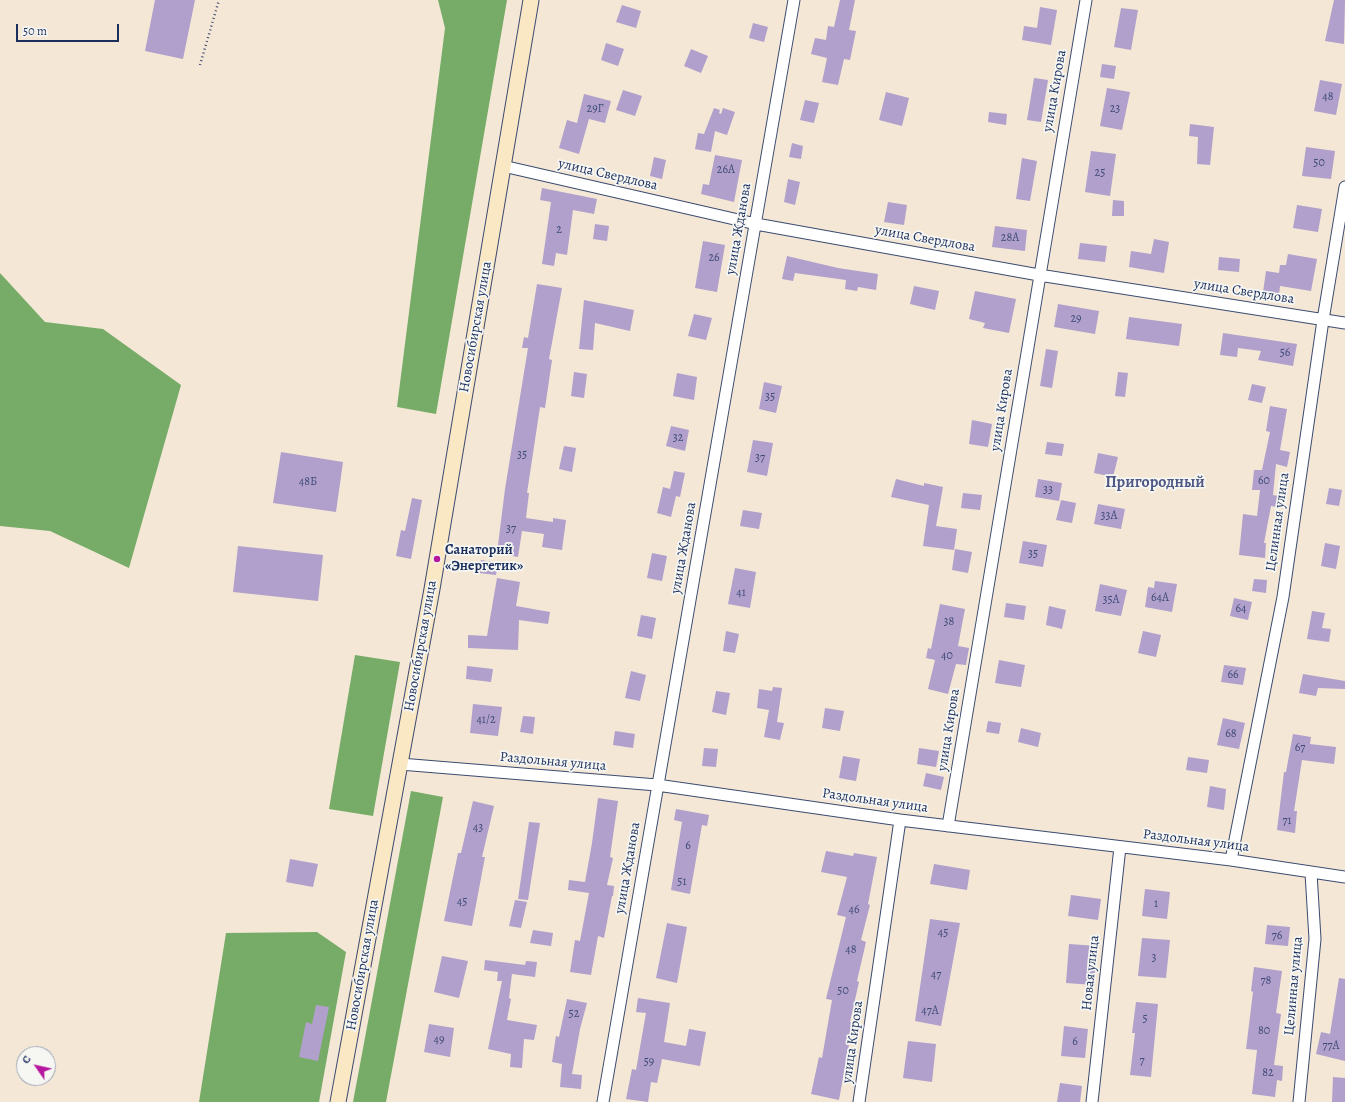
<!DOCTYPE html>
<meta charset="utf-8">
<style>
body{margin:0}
#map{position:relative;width:1345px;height:1102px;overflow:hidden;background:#f4e7d6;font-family:Alegreya,serif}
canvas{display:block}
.north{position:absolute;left:16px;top:1046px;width:40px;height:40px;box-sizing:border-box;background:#f6f6f2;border:1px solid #9ea6b7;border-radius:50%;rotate:304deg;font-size:11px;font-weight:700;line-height:16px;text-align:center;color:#1b2f5e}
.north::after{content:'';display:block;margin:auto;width:14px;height:18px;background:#b5179e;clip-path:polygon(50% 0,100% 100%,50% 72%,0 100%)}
.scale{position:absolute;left:16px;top:24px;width:103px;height:18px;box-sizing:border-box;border:2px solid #1b2f5e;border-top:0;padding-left:5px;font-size:12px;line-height:14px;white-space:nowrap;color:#1b2f5e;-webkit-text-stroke:3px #f6f6f2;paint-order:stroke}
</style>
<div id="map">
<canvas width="1345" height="1102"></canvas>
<div class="north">С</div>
<div class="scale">50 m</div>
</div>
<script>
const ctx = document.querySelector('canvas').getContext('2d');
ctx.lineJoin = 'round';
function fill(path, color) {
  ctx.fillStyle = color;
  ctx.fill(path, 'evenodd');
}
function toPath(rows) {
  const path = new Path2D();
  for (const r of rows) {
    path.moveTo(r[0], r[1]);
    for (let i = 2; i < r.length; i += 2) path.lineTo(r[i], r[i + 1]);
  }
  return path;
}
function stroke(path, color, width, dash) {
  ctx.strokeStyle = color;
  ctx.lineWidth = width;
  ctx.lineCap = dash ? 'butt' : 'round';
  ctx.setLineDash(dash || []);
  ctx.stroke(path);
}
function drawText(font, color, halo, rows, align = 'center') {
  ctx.font = font + ' Alegreya,serif';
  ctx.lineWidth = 3.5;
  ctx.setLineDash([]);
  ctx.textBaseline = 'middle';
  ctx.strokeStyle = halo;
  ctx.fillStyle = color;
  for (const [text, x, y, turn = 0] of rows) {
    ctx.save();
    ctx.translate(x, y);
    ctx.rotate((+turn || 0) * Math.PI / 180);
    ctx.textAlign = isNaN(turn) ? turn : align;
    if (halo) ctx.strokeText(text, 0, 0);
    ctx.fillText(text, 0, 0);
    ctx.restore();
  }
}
fill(toPath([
 [438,0,507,0,436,414,397,407,445,28],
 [0,273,45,322,103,329,181,385,129,568,50,531,0,526],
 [355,655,400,662,373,816,329,809],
 [411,791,443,797,386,1102,353,1102],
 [317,932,346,952,319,1102,199,1102,226,933]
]), '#77ac68');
fill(toPath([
 [155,0,195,0,183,59,145,51],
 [840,0,855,0,849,30,856,31,850,60,844,59,838,85,822,82,827,58,811,54,815,38,826,40,828,26,834,27],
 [1334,0,1345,0,1344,44,1325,41],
 [622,5,641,11,636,28,616,22],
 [1040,7,1057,10,1051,45,1022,40,1024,26,1037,28],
 [1121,8,1138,10,1131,50,1114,47],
 [753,23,768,27,764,42,749,38],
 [606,43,624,49,618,66,601,60],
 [691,49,708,56,701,73,684,66],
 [1102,64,1116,66,1114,79,1100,77],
 [1034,78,1048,80,1041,122,1027,120],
 [1320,80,1342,84,1336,115,1314,111],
 [1107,88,1130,92,1122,130,1100,126],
 [623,90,642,96,635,116,616,110],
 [886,92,909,98,902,126,879,120],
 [584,94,611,101,605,123,589,119,579,154,559,148,567,120,577,123],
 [805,100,819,103,814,123,800,120],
 [714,108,720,110,719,113,721,114,723,108,735,112,727,135,715,131,711,152,695,149,698,133,704,134],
 [989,112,1007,114,1006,125,988,122],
 [1190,124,1214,127,1210,165,1197,164,1198,137,1189,136],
 [792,143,803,146,801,159,789,157],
 [1306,147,1335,151,1331,179,1302,176],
 [1091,151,1116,154,1110,196,1085,192],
 [715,155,742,160,734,202,701,194,703,184,709,185],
 [654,157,666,160,662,179,650,176],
 [1022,158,1037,161,1030,201,1016,199],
 [788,179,800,182,795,205,784,202],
 [542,188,597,199,594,214,573,210,567,255,556,253,554,266,542,264,551,202,540,200],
 [1113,200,1124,201,1124,216,1112,216],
 [888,202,907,205,904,225,884,222],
 [1297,205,1322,209,1318,232,1293,228],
 [595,224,609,226,607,241,593,239],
 [995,226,1027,230,1025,251,992,247],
 [1154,239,1169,242,1164,273,1129,267,1131,251,1151,254],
 [703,241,725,245,717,292,695,288],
 [1080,243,1107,246,1105,262,1078,259],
 [1288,254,1317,259,1311,291,1280,286,1279,295,1263,292,1266,271,1279,273,1280,265,1286,265],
 [787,256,838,268,878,274,876,290,858,287,857,291,845,289,846,280,795,273,793,281,782,279],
 [1219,257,1240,259,1239,272,1218,270],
 [537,284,562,288,549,359,552,360,545,408,540,407,527,493,529,493,526,518,553,522,553,518,566,520,562,550,542,547,544,534,522,531,518,557,497,553,505,489,528,348,522,348,524,337,528,338],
 [914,286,939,291,935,310,910,304],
 [975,291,1016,299,1009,333,983,328,985,323,969,319],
 [584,300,634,310,630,331,595,323,593,350,579,349],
 [1058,304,1099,311,1095,334,1054,327],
 [694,314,712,318,706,340,688,336],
 [1129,317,1182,324,1179,346,1126,339],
 [1223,333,1297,344,1293,366,1258,360,1261,351,1238,348,1237,357,1220,355],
 [1046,349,1058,351,1052,388,1040,386],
 [574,372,587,374,584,398,571,396],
 [1118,372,1128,373,1125,397,1115,396],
 [677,373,697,377,694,400,673,396],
 [764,382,782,386,776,413,759,409],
 [1252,384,1266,387,1262,403,1248,400],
 [1270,406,1287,409,1280,450,1290,452,1287,467,1276,464,1273,495,1284,497,1282,508,1271,506,1264,543,1266,543,1265,558,1239,555,1243,514,1257,516,1260,490,1252,490,1254,470,1262,470,1270,432,1266,431],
 [972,420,992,424,988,447,969,444],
 [671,426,689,430,685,451,666,446],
 [753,440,773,443,767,476,747,472],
 [1047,442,1064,444,1062,456,1045,454],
 [564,446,576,448,572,472,559,469],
 [281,452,343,462,336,512,273,503],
 [1098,453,1118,457,1113,477,1094,473],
 [674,471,685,473,680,497,676,496,671,517,657,513,663,487,670,489],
 [896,479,924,486,924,483,943,487,936,526,957,529,954,550,923,546,929,505,891,497],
 [1038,479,1062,483,1059,501,1035,497],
 [1329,488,1342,490,1339,506,1326,504],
 [963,493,982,495,980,510,961,508],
 [412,498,422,500,411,559,396,556,401,530,405,531],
 [1061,500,1076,503,1072,523,1056,520],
 [1098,504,1125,509,1121,529,1094,524],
 [743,510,762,513,759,529,740,526],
 [1023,541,1047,545,1043,567,1019,563],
 [1325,543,1340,546,1336,569,1321,566],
 [238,546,323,555,318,601,233,592],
 [955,549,972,552,968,573,952,570],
 [652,553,667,556,662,581,647,578],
 [481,560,498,563,496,575,479,573],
 [735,568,756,572,750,608,728,604],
 [497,578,520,582,516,606,550,612,548,624,519,620,518,650,468,648,468,635,487,636],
 [1254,579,1267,580,1266,593,1252,591],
 [1155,581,1177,584,1172,612,1145,607,1148,587,1154,588],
 [1100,584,1127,590,1121,616,1095,611],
 [1234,598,1252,602,1248,620,1230,616],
 [1006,603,1026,606,1024,620,1004,617],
 [940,604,965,609,958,646,969,648,966,665,956,664,948,694,928,689,935,660,926,658,928,648,931,649],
 [1049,606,1066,610,1062,629,1046,625],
 [1312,611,1325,613,1322,628,1331,629,1329,642,1307,639],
 [641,615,656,618,652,639,637,636],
 [726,631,739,634,735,653,723,651],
 [1143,631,1161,635,1156,657,1138,653],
 [999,660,1025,665,1021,687,995,683],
 [1224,665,1246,668,1243,685,1221,682],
 [467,666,493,669,491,682,466,679],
 [631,671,646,675,640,701,625,698],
 [1303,674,1345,681,1345,689,1318,688,1316,696,1299,693],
 [773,687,782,688,777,722,784,723,780,740,764,737,769,710,757,708,759,689,772,691],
 [716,691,730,693,726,715,712,712],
 [473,704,502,707,498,736,470,733],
 [825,708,844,711,840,731,822,728],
 [523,716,535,717,533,734,520,732],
 [1223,718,1245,723,1239,749,1217,745],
 [988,721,1001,723,999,734,986,732],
 [1021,728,1041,733,1038,747,1018,742],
 [615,731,635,734,633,748,613,745],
 [1293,734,1311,737,1310,744,1336,747,1334,764,1302,760,1294,811,1297,811,1295,833,1277,830,1284,772,1286,772],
 [704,748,718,749,716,767,702,766],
 [919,748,939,751,936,767,917,764],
 [843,756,860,759,856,781,839,778],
 [1188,757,1209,760,1207,773,1186,770],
 [926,773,944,777,941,790,923,786],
 [1210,786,1226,789,1224,810,1207,807],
 [598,798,618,801,610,857,613,858,607,885,614,886,613,896,612,896,604,938,598,936,591,975,570,972,575,940,580,941,589,893,568,890,569,880,585,882,592,843],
 [473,801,494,806,482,857,485,857,472,926,444,921,458,853,461,853],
 [676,809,709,815,707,826,702,825,690,894,671,890,682,822,674,820],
 [529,822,540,823,528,900,518,899],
 [826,851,853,856,854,853,877,857,868,904,870,905,861,940,866,942,857,981,859,982,850,1022,853,1022,839,1100,811,1094,819,1057,822,1058,832,1000,826,999,846,917,837,915,847,877,821,872],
 [290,859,318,864,313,887,286,882],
 [934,864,970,870,967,890,930,884],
 [1145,889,1170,892,1167,919,1142,916],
 [1071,895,1101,899,1098,920,1068,916],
 [515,900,527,902,521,928,509,926],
 [930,919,960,923,941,1026,915,1021],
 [667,923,687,927,677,983,656,978],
 [1267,925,1290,927,1288,946,1265,944],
 [533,930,553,933,551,946,530,943],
 [1142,938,1170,940,1166,978,1138,976],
 [1069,944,1097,946,1094,985,1066,983],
 [442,956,468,961,459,998,434,992],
 [485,960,525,965,526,961,537,962,535,977,512,974,509,998,511,999,507,1020,537,1025,534,1040,524,1039,522,1068,510,1067,511,1054,488,1049,502,981,497,981,498,972,484,970],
 [1254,967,1282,971,1276,1013,1281,1014,1274,1065,1283,1066,1282,1081,1277,1080,1275,1097,1252,1094,1257,1050,1246,1049,1253,992,1251,991],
 [1339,978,1345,979,1345,1061,1316,1054,1321,1032,1330,1034],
 [638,998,670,1003,664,1042,686,1046,689,1029,706,1032,700,1066,662,1059,657,1083,651,1082,648,1102,626,1099,632,1069,636,1070,646,1013,636,1012],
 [567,999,587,1003,580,1029,572,1074,582,1075,581,1089,560,1087,562,1064,552,1062,556,1036,559,1037],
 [1136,1002,1158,1004,1151,1077,1130,1075,1135,1033,1132,1033],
 [316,1005,329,1007,318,1061,299,1057,306,1022,312,1024],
 [429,1024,454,1028,450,1057,424,1052],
 [1064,1026,1088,1029,1085,1058,1061,1056],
 [908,1041,936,1044,932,1082,903,1078],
 [1333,1077,1345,1078,1345,1102,1332,1102],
 [1060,1083,1082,1086,1080,1102,1057,1102]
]), '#b0a0cb');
const street = toPath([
 [503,166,756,224,1039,275,1345,323],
 [400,764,657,785,900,820,1231,860,1345,877],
 [948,826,1086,0],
 [1231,860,1283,597,1323,320,1345,187],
 [603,1102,794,0],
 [859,1102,900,820],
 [1092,1102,1120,847],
 [1299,1102,1315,939,1311,873]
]);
const secondary = toPath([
 [338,1102,432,589,531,0]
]);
stroke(street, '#3c4b70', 13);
stroke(secondary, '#3c4b70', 17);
stroke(toPath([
 [200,65,219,0]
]), '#3c4b70', 2.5, [1, 3]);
stroke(street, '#fff', 11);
stroke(secondary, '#fae7c3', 15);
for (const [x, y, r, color] of [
 [437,559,4,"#b5179e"]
]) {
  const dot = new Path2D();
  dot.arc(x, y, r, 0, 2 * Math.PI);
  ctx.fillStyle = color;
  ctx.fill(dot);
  stroke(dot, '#f6f6f2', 1.5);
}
drawText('12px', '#404b79', null, [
 ["48",1328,97],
 ["29Г",595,109],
 ["23",1115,109],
 ["50",1319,163],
 ["26А",726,170],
 ["25",1100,173],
 ["2",559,230],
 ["28А",1010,238],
 ["26",714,258],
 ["29",1076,319],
 ["56",1285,353],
 ["35",770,397],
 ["32",678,438],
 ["35",522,455],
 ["37",760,458],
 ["60",1264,481],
 ["48Б",308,482],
 ["33",1048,490],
 ["33А",1109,516],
 ["37",511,529],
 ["35",1033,554],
 ["41",741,593],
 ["64А",1160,598],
 ["35А",1111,600],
 ["64",1241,609],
 ["38",949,622],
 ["40",947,656],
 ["66",1233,675],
 ["41/2",486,720],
 ["68",1231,734],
 ["67",1300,748],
 ["71",1287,821],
 ["43",478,828],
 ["6",688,846],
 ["51",682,882],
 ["45",462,902],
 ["1",1156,904],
 ["46",854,910],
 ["45",943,933],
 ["76",1277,936],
 ["48",851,950],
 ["3",1154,958],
 ["47",936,975],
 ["78",1266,981],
 ["50",843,991],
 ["47А",930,1011],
 ["52",574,1014],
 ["5",1145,1019],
 ["80",1264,1031],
 ["49",439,1040],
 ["6",1075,1042],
 ["77А",1331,1046],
 ["7",1142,1061],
 ["59",649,1062],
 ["82",1268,1073]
]);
drawText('14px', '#1b2f5e', '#f6f6f2', [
 ["улица Кирова",1055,91,-80],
 ["улица Свердлова",608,175,13],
 ["улица Жданова",739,229,-80],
 ["улица Свердлова",925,239,10],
 ["улица Свердлова",1244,292,9],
 ["Новосибирская улица",476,327,-80],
 ["улица Кирова",1002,410,-81],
 ["Целинная улица",1278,522,-82],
 ["улица Жданова",684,548,-80],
 ["Новосибирская улица",421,646,-80],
 ["улица Кирова",949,730,-81],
 ["Раздольная улица",553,762,5],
 ["Раздольная улица",875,801,8],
 ["Раздольная улица",1196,841,7],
 ["улица Жданова",628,868,-80],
 ["Новосибирская улица",363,965,-80],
 ["Новая улица",1091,973,-84],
 ["Целинная улица",1294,986,-85],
 ["улица Кирова",853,1042,-82]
]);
drawText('bold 14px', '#1b2f5e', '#f6f6f2', [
 ["Санаторий",445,551],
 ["«Энергетик»",445,567]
], 'left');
drawText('bold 16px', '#4f5784', '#f6f6f2', [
 ["Пригородный",1155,483]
]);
</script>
